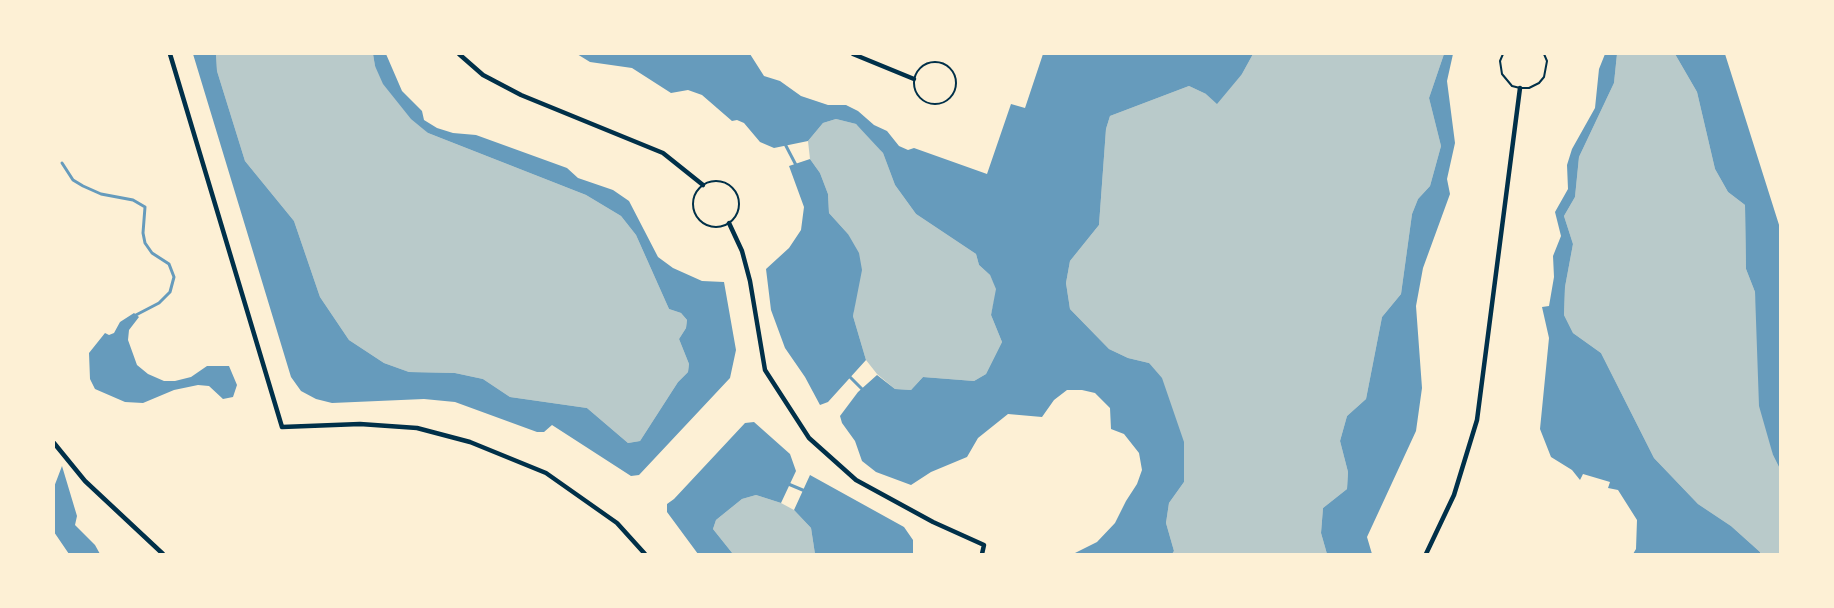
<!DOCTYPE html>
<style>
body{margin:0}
#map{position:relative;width:1834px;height:608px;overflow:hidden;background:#fdf0d5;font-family:"Fira Sans",sans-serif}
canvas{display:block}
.frame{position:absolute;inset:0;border:55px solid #fdf0d5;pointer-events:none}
</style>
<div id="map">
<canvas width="1834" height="608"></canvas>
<div class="frame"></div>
</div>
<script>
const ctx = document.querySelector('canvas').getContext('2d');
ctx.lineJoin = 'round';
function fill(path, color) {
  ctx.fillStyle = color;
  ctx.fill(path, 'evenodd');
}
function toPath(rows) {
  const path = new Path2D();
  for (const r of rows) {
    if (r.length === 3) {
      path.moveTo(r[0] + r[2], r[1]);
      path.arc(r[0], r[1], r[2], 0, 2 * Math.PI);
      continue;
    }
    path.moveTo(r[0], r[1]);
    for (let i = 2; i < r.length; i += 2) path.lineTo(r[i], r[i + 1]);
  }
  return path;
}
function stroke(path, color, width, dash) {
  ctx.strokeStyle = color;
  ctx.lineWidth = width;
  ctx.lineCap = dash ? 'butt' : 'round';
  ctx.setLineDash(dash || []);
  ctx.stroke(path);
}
fill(toPath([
 [216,54,373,54,375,66,428,133,586,195,621,216,636,235,669,309,681,313,687,320,686,328,679,339,689,364,688,372,678,382,640,441,628,443,587,408,510,397,483,379,455,373,409,372,384,363,349,340,320,297,294,221,245,161,217,71],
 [1253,54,1444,54,1429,98,1441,146,1430,186,1418,199,1412,214,1401,294,1382,317,1366,399,1347,416,1340,441,1348,472,1347,489,1323,508,1321,533,1327,554,1172,554,1174,551,1166,523,1169,503,1184,482,1149,363,1128,358,1109,349,1070,309,1066,283,1070,261,1099,225,1106,129,1110,116,1189,86,1206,94,1242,74],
 [1617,54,1675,54,1697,92,1715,169,1728,192,1745,205,1746,269,1755,292,1773,455,1780,469,1780,554,1760,554,1760,552,1731,526,1698,504,1654,458,1601,353,1573,333,1564,315,1565,287,1573,244,1564,216,1575,197,1579,157,1614,83],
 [836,119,856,124,870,136,883,153,895,185,916,214,976,254,979,265,990,275,997,289,991,315,1002,342,986,374,974,381,923,377,911,390,895,389,877,374,866,360,853,316,856,295,848,234,829,213,828,194,820,173,810,159,808,141,823,123],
 [756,495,781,503,794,510,811,528,815,554,733,554,713,529,716,520,742,499]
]), '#b9caca');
fill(toPath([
 [193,54,216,54,217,71,245,161,294,221,320,297,349,340,384,363,409,372,455,373,483,379,510,397,587,408,628,443,640,441,678,382,688,372,689,364,679,339,686,328,687,320,681,313,669,309,636,235,621,216,586,195,428,133,411,119,383,84,375,66,373,54,386,54,402,91,422,111,424,120,437,128,453,133,476,135,567,168,578,178,613,190,629,201,658,257,673,268,702,281,724,282,736,350,730,378,639,475,631,476,552,425,544,432,537,432,455,402,424,399,332,403,316,399,301,391,291,377],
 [577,54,750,54,764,76,780,81,801,96,828,105,846,105,858,111,874,125,887,131,899,146,908,150,914,148,987,174,1011,104,1025,108,1043,54,1253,54,1242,74,1217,104,1206,94,1189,86,1110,116,1106,129,1099,225,1070,261,1066,283,1070,309,1109,349,1128,358,1149,363,1162,378,1184,442,1184,482,1169,503,1166,523,1174,551,1172,554,1073,554,1097,542,1115,523,1126,501,1137,484,1142,470,1139,453,1124,434,1111,429,1110,408,1095,393,1082,390,1067,390,1054,400,1042,417,1008,414,978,438,967,457,931,472,911,485,876,472,862,461,855,441,842,423,840,416,858,392,877,375,895,389,911,390,923,377,974,381,986,374,1002,342,991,315,996,289,990,275,979,265,976,254,916,214,895,185,883,153,856,124,836,119,823,123,808,141,774,148,760,142,744,123,737,120,732,121,702,95,688,90,671,93,632,68,590,62],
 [1444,54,1453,54,1447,81,1455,143,1447,179,1450,194,1423,268,1416,306,1422,388,1416,431,1367,537,1372,554,1327,554,1321,533,1323,508,1347,489,1348,472,1340,441,1347,416,1366,399,1382,317,1401,294,1412,214,1418,199,1430,186,1441,146,1429,98],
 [1605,54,1617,54,1614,83,1579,157,1575,197,1564,216,1573,244,1565,287,1564,315,1573,333,1601,353,1654,458,1698,504,1731,526,1760,552,1760,554,1633,554,1636,549,1637,520,1618,490,1608,488,1610,482,1583,474,1580,480,1572,470,1551,457,1540,429,1549,338,1542,307,1549,306,1554,277,1553,256,1561,236,1555,212,1568,189,1567,165,1572,149,1595,108,1599,69],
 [1675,54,1725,54,1780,228,1780,469,1773,455,1759,406,1755,292,1746,269,1745,205,1728,192,1715,169,1697,92],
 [810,159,820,173,828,194,829,213,848,234,859,253,862,270,853,316,866,360,828,402,820,405,805,377,785,348,771,310,766,269,789,248,801,230,804,207,789,166],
 [134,313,139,317,129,330,128,340,137,365,148,374,164,381,175,381,191,377,207,366,229,366,237,385,233,397,223,399,209,386,198,385,174,390,143,403,125,402,95,389,90,379,89,353,105,333,109,335,114,333,120,322],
 [754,422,790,454,796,471,781,503,756,495,742,499,716,520,713,529,733,554,698,554,667,512,667,504,674,499,745,423],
 [62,466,77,516,75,525,95,545,100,554,69,554,54,532,54,487],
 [810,475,904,527,913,540,913,554,815,554,811,528,794,510]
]), '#669bbc');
stroke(toPath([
 [785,144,797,167],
 [62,163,73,180,83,186,101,194,133,200,145,207,143,233,145,243,152,253,169,264,174,277,170,292,159,303,134,316],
 [848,375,863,390],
 [786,483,805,491]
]), '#669bbc', 3);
stroke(toPath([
 [1503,54,1500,61,1502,74,1512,86,1520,88,1529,88,1539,83,1544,77,1547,61,1544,54],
 [935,83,21],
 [716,204,23]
]), '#003049', 2);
stroke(toPath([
 [170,54,282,427,360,424,417,428,470,442,546,473,617,523,645,554],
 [459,54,483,75,521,95,663,153,703,185],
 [853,54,914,79],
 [729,223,742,251,750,281,765,370,809,438,856,480,933,522,984,545,982,554],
 [54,443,85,481,163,554],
 [1426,554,1454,495,1477,420,1520,88]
]), '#003049', 4.5);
</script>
